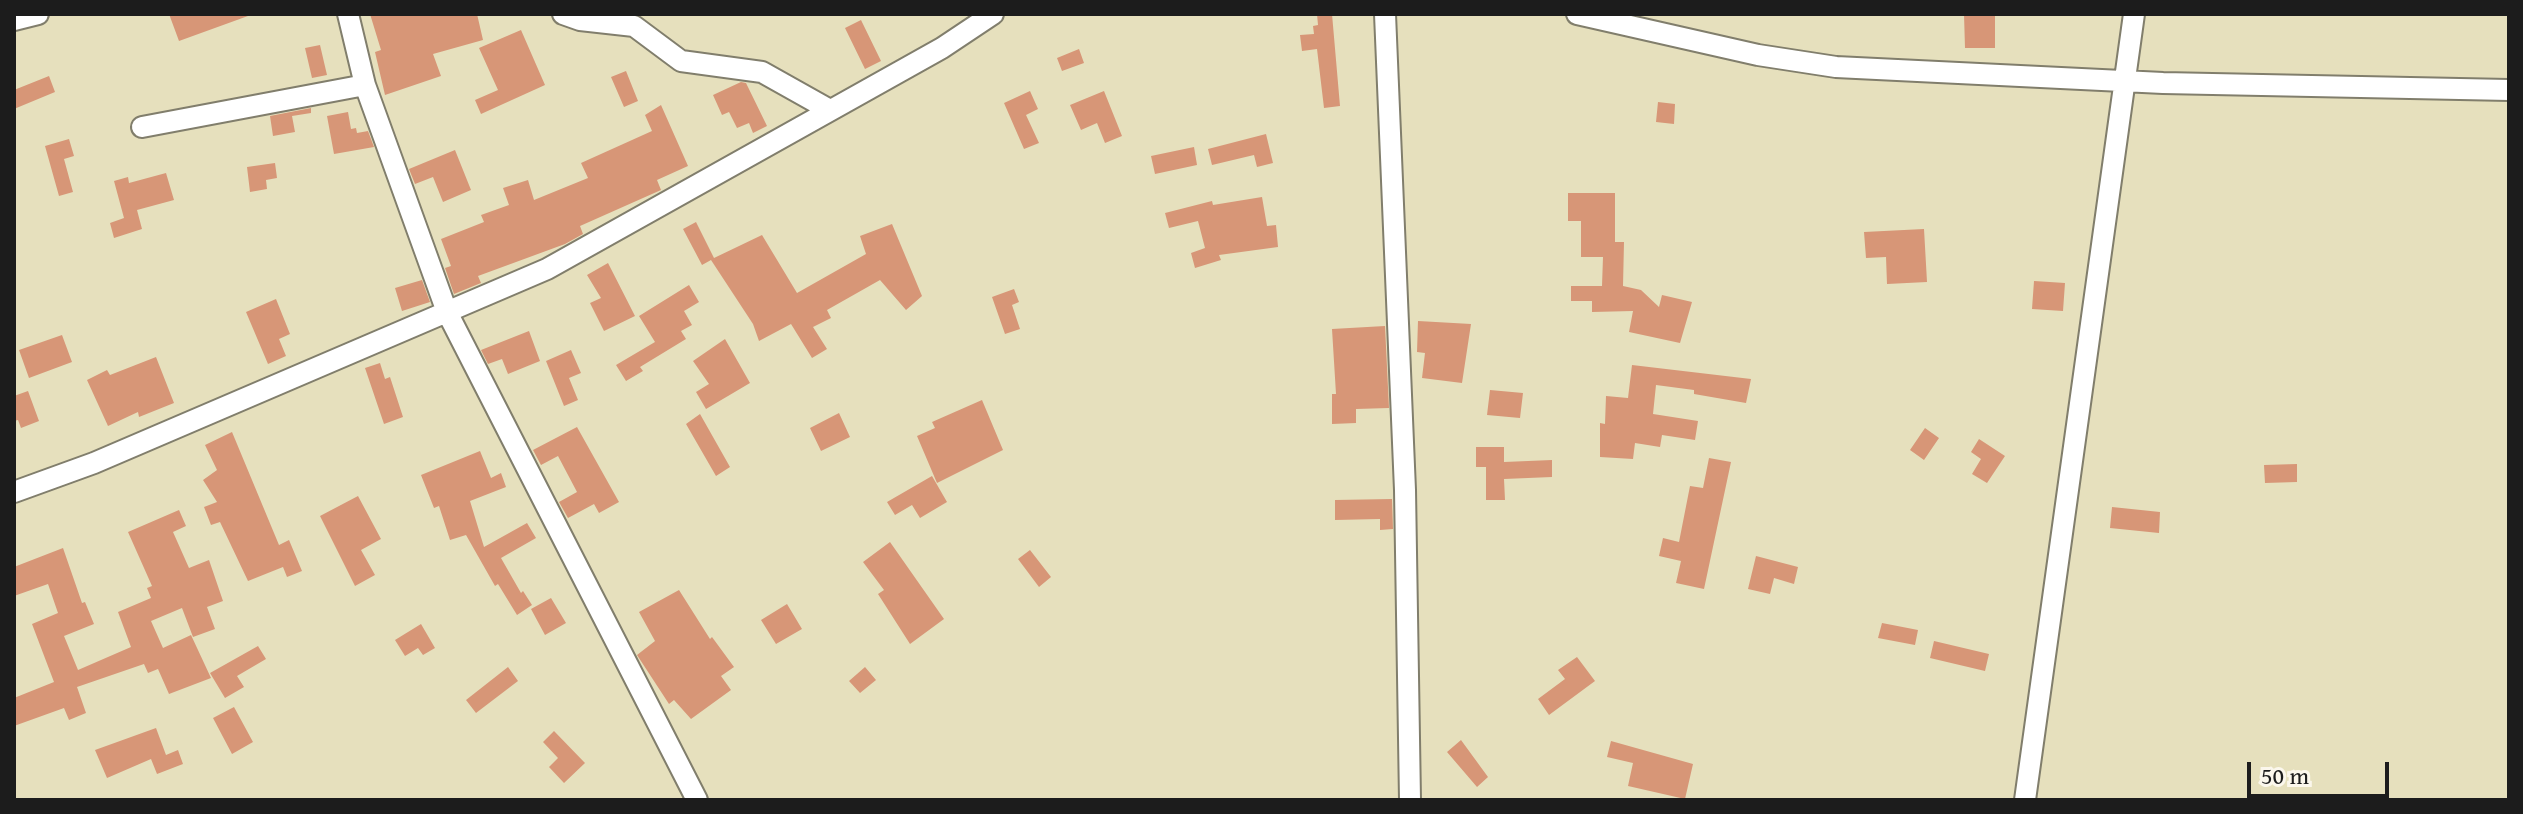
<!DOCTYPE html>
<style>
body{margin:0}
#map{position:relative;width:2523px;height:814px;overflow:hidden;background:#e6e0bd;font-family:"Gentium Book Plus",serif}
canvas{display:block}
.frame{position:absolute;inset:0;border:16px solid #1c1c1c;pointer-events:none}
.scale{position:absolute;left:2247px;top:762px;width:142px;height:36px;box-sizing:border-box;border:4px solid #1c1c1c;border-top:0;padding-left:10px;font-size:24px;line-height:28px;white-space:nowrap;color:#1c1c1c;-webkit-text-stroke:6px #fbf7ec;paint-order:stroke}
</style>
<div id="map">
<canvas width="2523" height="814"></canvas>
<div class="frame"></div>
<div class="scale">50 m</div>
</div>
<script>
const ctx = document.querySelector('canvas').getContext('2d');
ctx.lineJoin = 'round';
function fill(path, color) {
  ctx.fillStyle = color;
  ctx.fill(path, 'evenodd');
}
function toPath(rows) {
  const path = new Path2D();
  for (const r of rows) {
    path.moveTo(r[0], r[1]);
    for (let i = 2; i < r.length; i += 2) path.lineTo(r[i], r[i + 1]);
  }
  return path;
}
function stroke(path, color, width, dash) {
  ctx.strokeStyle = color;
  ctx.lineWidth = width;
  ctx.lineCap = dash ? 'butt' : 'round';
  ctx.setLineDash(dash || []);
  ctx.stroke(path);
}
fill(toPath([
 [169,14,248,14,248,16,179,41],
 [370,14,477,14,483,40,433,54,441,76,385,95,375,52,381,50],
 [1317,14,1332,14,1340,106,1324,108,1317,49,1302,51,1300,35,1314,34,1313,26,1318,25],
 [1964,14,1995,14,1995,48,1965,48],
 [861,20,881,61,865,69,845,28],
 [521,30,545,85,481,114,475,100,498,90,479,48],
 [320,45,327,75,312,78,305,48],
 [1079,49,1084,63,1062,71,1057,58],
 [626,71,638,101,624,107,611,77],
 [49,76,55,92,14,109,14,90],
 [741,82,746,83,767,126,753,133,749,123,737,128,729,112,722,115,713,95],
 [1030,91,1038,109,1026,115,1039,143,1024,149,1004,103],
 [1104,91,1122,136,1105,143,1097,123,1081,130,1070,105],
 [1658,102,1675,104,1674,124,1656,122],
 [661,105,688,166,657,180,661,190,580,226,583,234,565,244,478,276,481,283,454,294,445,268,451,266,441,239,484,222,481,215,509,205,503,188,528,180,534,200,588,178,581,163,652,131,645,115],
 [311,108,311,113,292,116,295,132,273,136,270,116],
 [348,112,351,129,356,128,357,133,368,131,374,147,334,154,327,116],
 [1266,134,1273,163,1257,167,1254,155,1212,165,1208,149],
 [69,139,74,156,64,159,73,192,59,196,45,146],
 [1194,147,1197,165,1155,174,1151,156],
 [455,150,471,190,443,202,433,177,415,184,409,169],
 [275,163,277,178,266,180,267,189,250,192,247,167],
 [166,173,174,200,137,210,142,229,114,238,110,223,124,218,114,181,128,177,129,183],
 [1568,193,1615,193,1615,242,1624,242,1623,286,1641,290,1659,307,1662,295,1692,302,1680,343,1629,332,1633,311,1592,312,1592,301,1571,301,1571,286,1602,286,1603,257,1581,257,1581,221,1568,221],
 [1262,197,1267,226,1276,225,1278,247,1219,255,1221,260,1195,268,1191,253,1205,248,1198,221,1169,228,1165,213,1212,201,1213,205],
 [696,222,714,258,762,235,797,293,866,254,860,236,892,224,922,296,906,310,880,280,827,310,831,318,813,327,827,349,812,358,791,324,759,341,753,324,711,260,702,265,683,229],
 [1924,229,1927,282,1887,284,1886,257,1866,258,1864,232],
 [608,263,635,316,604,331,590,303,601,298,587,275],
 [422,280,430,302,402,311,395,288],
 [2034,281,2065,283,2063,311,2032,309],
 [689,285,699,302,684,311,692,325,681,331,686,339,640,367,643,371,626,381,616,365,655,342,639,316],
 [1014,289,1019,302,1012,305,1020,329,1005,334,992,297],
 [276,299,290,334,279,339,286,356,268,364,246,312],
 [1418,321,1471,324,1462,383,1422,378,1425,353,1417,352],
 [1385,326,1389,408,1356,409,1356,423,1332,424,1332,394,1336,394,1332,329],
 [529,331,540,361,508,374,502,359,488,364,481,350],
 [62,335,72,362,29,378,19,350],
 [725,339,750,383,706,409,696,392,709,384,693,361],
 [571,350,581,373,569,378,578,400,564,406,546,361],
 [156,357,174,403,139,417,138,412,108,426,87,380,107,370,110,375],
 [380,363,385,379,390,377,403,417,384,424,365,368],
 [1632,365,1751,379,1746,403,1694,394,1694,390,1656,385,1653,414,1698,421,1695,440,1662,435,1660,447,1635,443,1633,459,1600,457,1600,423,1605,424,1606,396,1628,398],
 [1490,390,1523,393,1520,418,1487,415],
 [28,391,39,421,21,428,18,420,14,421,14,396],
 [982,400,1003,450,937,483,917,436,935,428,932,422],
 [839,413,850,437,821,451,810,428],
 [700,414,730,467,716,476,686,424],
 [577,427,619,502,599,513,594,504,568,518,559,502,577,492,558,456,541,465,533,450],
 [1925,428,1939,438,1924,460,1910,450],
 [232,432,279,545,289,540,302,571,287,577,283,567,248,581,220,522,211,525,204,507,217,502,203,480,217,470,205,445],
 [1979,439,2005,456,1987,483,1972,474,1981,459,1971,452],
 [1476,447,1504,447,1504,462,1552,460,1552,477,1504,479,1505,500,1486,500,1486,467,1476,467],
 [480,451,491,478,501,473,506,487,470,501,484,547,527,523,536,538,501,558,521,593,523,591,532,605,517,615,498,584,495,586,466,535,450,540,439,506,434,508,421,475],
 [1709,458,1731,462,1704,589,1676,583,1681,561,1659,556,1663,538,1679,542,1690,486,1703,488],
 [2297,464,2297,482,2265,483,2264,465],
 [932,476,947,502,920,518,912,505,895,515,887,502],
 [358,496,381,539,361,550,375,575,355,586,320,516],
 [1392,499,1393,529,1380,530,1380,519,1335,520,1335,500],
 [2112,507,2160,512,2159,533,2110,528],
 [179,510,186,526,173,532,189,568,209,560,223,601,207,607,215,629,193,637,182,608,151,621,163,648,191,635,211,678,169,694,158,669,148,673,144,664,77,687,86,713,69,720,64,708,14,726,14,698,54,682,32,624,58,613,48,584,14,596,14,567,63,548,82,603,85,602,94,624,64,636,78,670,131,647,118,612,151,598,147,588,152,586,128,532],
 [890,542,944,619,910,644,878,594,884,590,863,562],
 [1030,550,1051,577,1039,587,1018,559],
 [1756,556,1798,567,1794,584,1774,578,1770,594,1748,589],
 [679,590,710,639,712,637,734,667,721,676,731,690,691,719,674,700,669,704,637,655,655,641,639,612],
 [551,598,566,623,545,635,531,609],
 [787,604,802,629,776,644,761,620],
 [1882,623,1918,630,1915,645,1878,638],
 [421,624,435,648,423,655,418,648,405,656,395,640],
 [1934,641,1989,654,1985,671,1930,658],
 [258,646,266,659,237,676,244,687,225,698,210,673],
 [1577,657,1595,681,1549,715,1538,699,1565,679,1558,670],
 [508,667,518,681,476,713,466,700],
 [865,667,876,680,860,693,849,681],
 [234,707,253,742,232,754,213,718],
 [156,728,166,755,178,750,183,764,157,774,151,759,107,778,95,750],
 [554,731,585,763,564,783,549,767,558,758,543,742],
 [1461,740,1488,777,1477,787,1447,752],
 [1611,741,1693,764,1685,799,1628,786,1633,763,1607,757]
]), '#d79677');
const street = toPath([
 [348,14,365,85,447,312,697,800],
 [563,14,580,20,634,26,681,61,762,72,828,109],
 [1385,14,1405,490,1410,800],
 [1577,14,1758,55,1836,67,2163,83,2509,90],
 [14,20,38,14],
 [142,127,365,85],
 [14,492,94,463,547,269,942,48,993,14],
 [2025,800,2134,14]
]);
stroke(street, '#817e6c', 24);
stroke(street, '#fff', 20);
</script>
